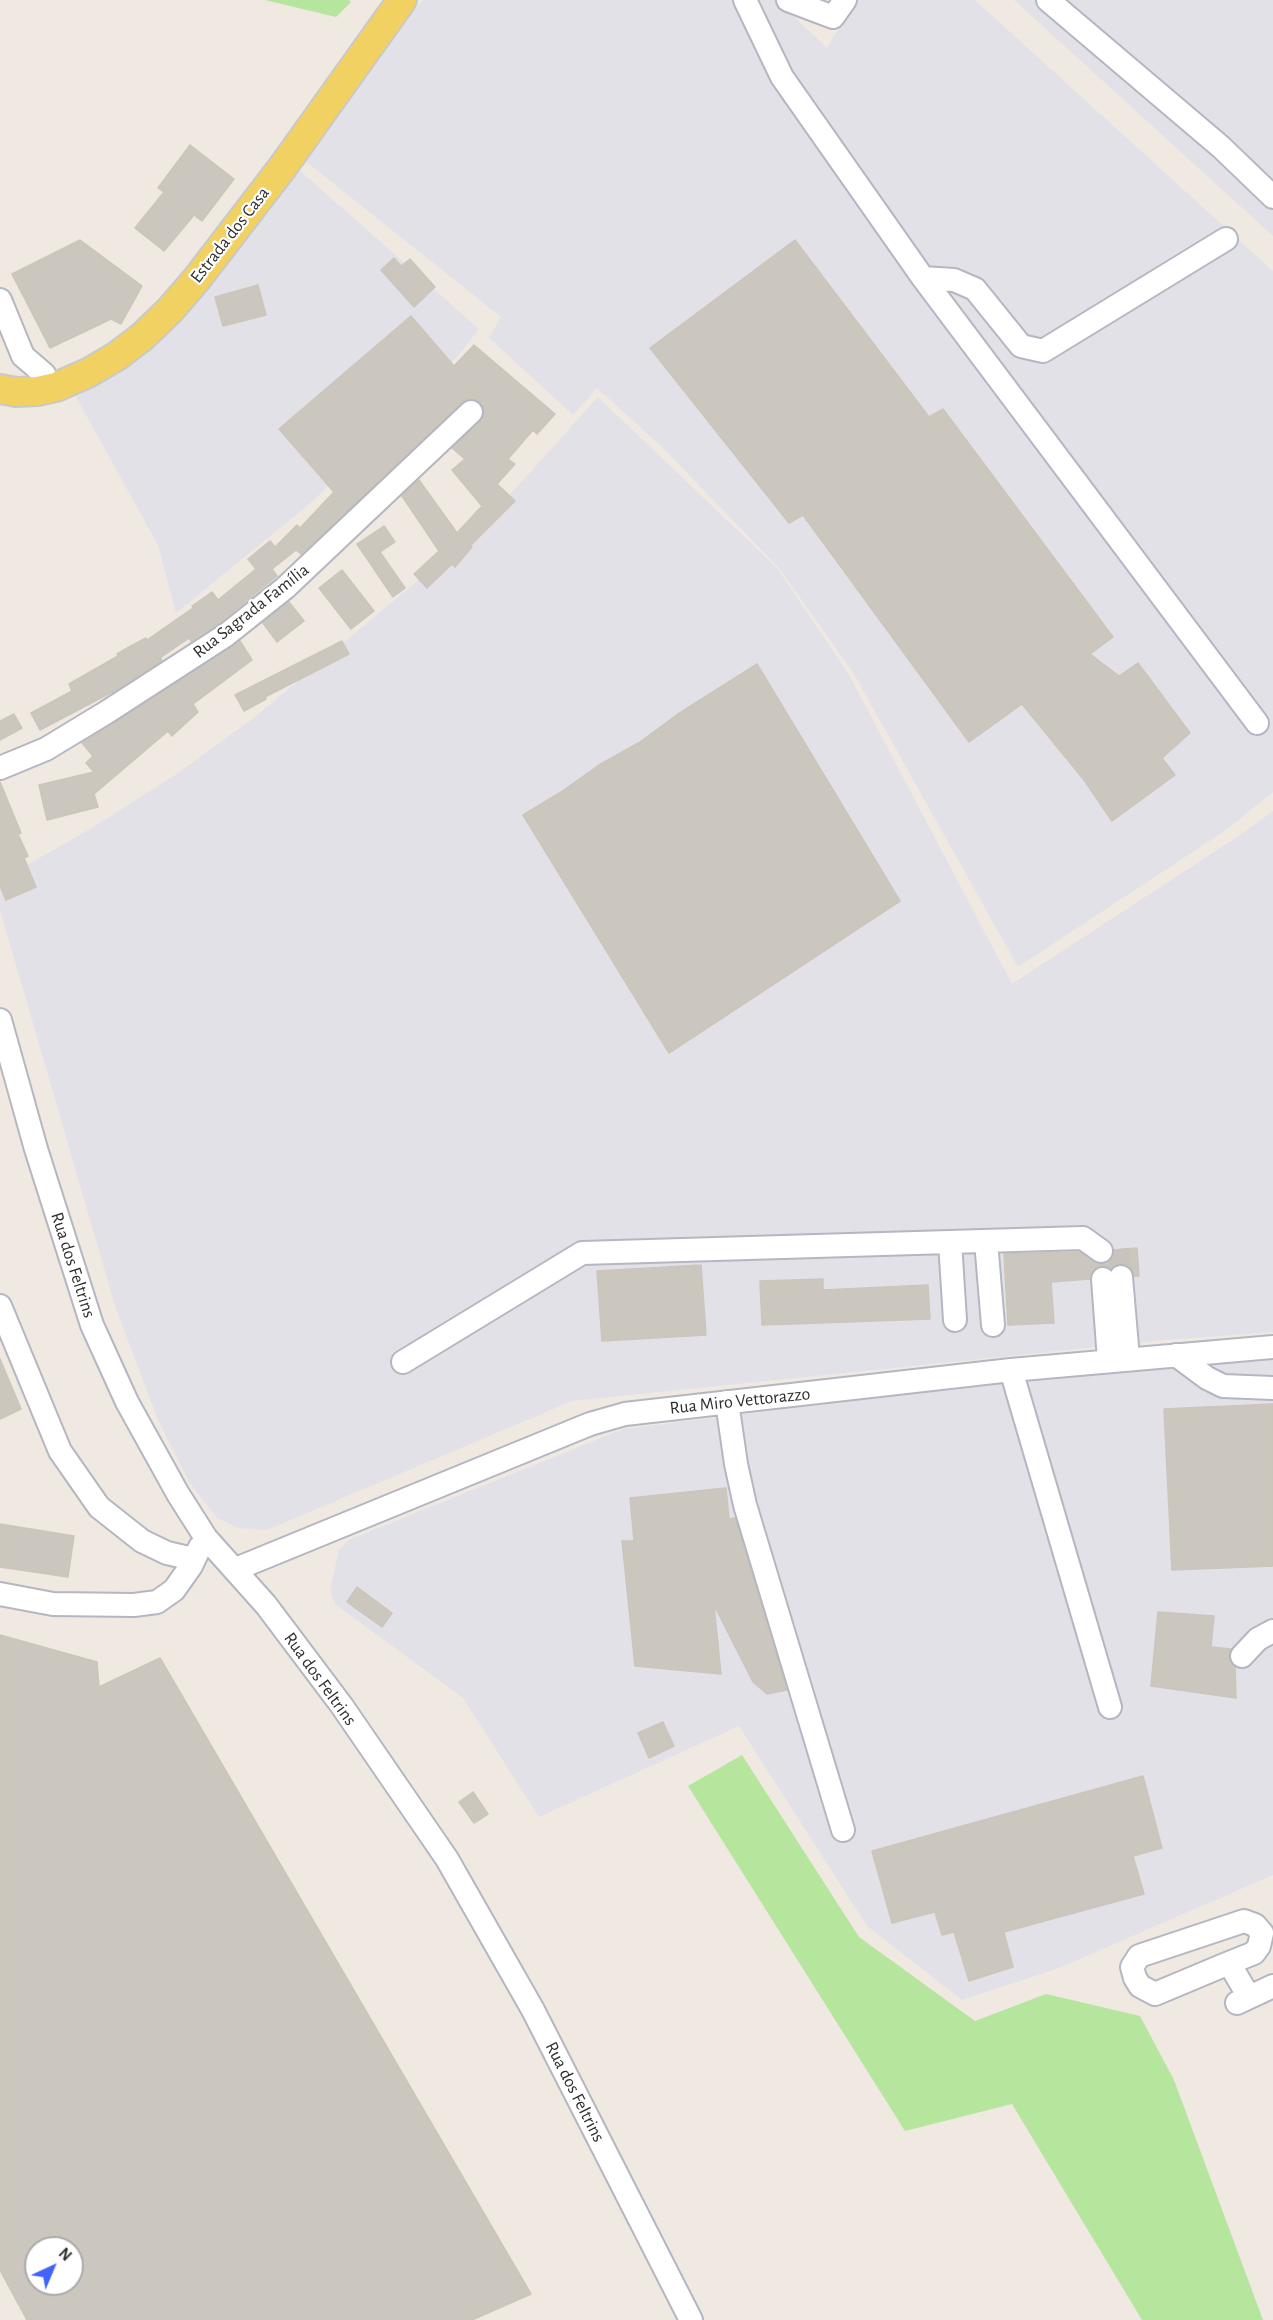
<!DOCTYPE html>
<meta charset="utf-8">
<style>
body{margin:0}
#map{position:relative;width:1273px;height:2320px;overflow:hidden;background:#efe9e1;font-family:"Alegreya Sans",sans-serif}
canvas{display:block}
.north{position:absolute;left:24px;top:2236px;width:60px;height:60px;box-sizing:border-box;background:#fff;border:2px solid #ababab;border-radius:50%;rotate:44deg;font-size:16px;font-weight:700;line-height:24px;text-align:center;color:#2e2e2e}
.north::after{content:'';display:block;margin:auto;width:21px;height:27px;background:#4264fb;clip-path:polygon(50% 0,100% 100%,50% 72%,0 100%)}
</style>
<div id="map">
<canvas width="1273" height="2320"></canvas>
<div class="north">N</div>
</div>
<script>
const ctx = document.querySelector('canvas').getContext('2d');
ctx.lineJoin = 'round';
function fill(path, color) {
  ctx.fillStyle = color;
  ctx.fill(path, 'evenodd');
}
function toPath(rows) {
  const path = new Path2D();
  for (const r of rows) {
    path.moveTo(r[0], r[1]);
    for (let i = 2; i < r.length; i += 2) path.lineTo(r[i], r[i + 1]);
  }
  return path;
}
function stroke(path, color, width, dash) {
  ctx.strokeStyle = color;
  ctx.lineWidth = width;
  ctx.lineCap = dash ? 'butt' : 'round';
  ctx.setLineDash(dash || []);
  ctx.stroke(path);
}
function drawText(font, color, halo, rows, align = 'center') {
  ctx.font = font + ' "Alegreya Sans",sans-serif';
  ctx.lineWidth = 4.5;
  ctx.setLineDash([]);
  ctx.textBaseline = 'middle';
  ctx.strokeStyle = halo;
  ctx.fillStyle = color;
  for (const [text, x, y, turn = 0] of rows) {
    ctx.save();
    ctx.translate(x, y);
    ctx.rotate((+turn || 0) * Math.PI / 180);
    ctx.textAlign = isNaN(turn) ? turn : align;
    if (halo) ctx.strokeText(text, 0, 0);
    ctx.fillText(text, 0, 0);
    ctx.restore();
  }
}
fill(toPath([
 [423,0,776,0,827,48,856,0,975,0,1273,271,1273,792,1226,830,1018,967,854,674,779,568,661,446,597,388,573,415,489,338,501,317,299,156],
 [1014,0,1273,0,1273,236],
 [297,168,479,329,458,356,313,501,176,613,158,545,76,397,114,376,150,350,198,295],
 [598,397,777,568,848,673,1012,984,1243,833,1273,811,1273,1332,1165,1340,572,1401,267,1530,238,1528,217,1518,189,1482,158,1420,116,1309,0,910,0,880,85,832,171,778,255,717,422,577,516,488],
 [1273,1358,1273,1875,1059,1968,962,2000,867,1926,739,1726,539,1817,463,1698,335,1604,330,1590,339,1550,349,1540,623,1429,1031,1379]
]), '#e3e1e8');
fill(toPath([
 [265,0,349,0,351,2,336,17],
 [742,1755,859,1937,975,2021,1046,1994,1140,2016,1174,2080,1263,2320,1142,2320,1012,2104,905,2131,688,1786]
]), '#b6e59e');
const building = toPath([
 [190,145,234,179,202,221,194,215,164,251,135,228,164,192,158,188,190,145],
 [80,240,142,286,121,324,111,319,50,348,12,274,80,240],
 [795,240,929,417,943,409,1113,637,1090,654,1119,676,1138,663,1190,733,1162,758,1175,775,1112,821,1084,780,1022,704,969,742,803,515,789,523,650,348,795,240],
 [394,258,401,266,410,259,435,287,414,307,381,270,394,258],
 [258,285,266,315,223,326,215,297,258,285],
 [411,316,454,366,474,345,555,414,537,434,533,430,508,459,515,464,497,484,515,501,470,546,472,547,455,567,452,564,427,588,414,574,439,551,402,496,419,480,457,533,482,506,452,470,465,459,452,448,480,422,484,415,484,408,480,402,474,399,467,399,301,554,296,550,272,569,277,576,218,624,191,641,189,638,160,658,162,660,116,690,40,730,31,713,72,691,69,684,118,656,117,654,129,647,146,638,147,640,193,608,192,606,212,592,218,600,256,569,248,559,270,541,275,547,297,525,300,528,334,492,279,429,411,316],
 [384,526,395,542,380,552,405,588,393,597,357,544,384,526],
 [342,570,374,611,351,629,319,588,342,570],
 [289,602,304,621,277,642,263,623,289,602],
 [240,641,252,660,193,704,198,712,172,736,168,731,94,794,98,807,47,820,39,785,94,772,86,763,93,756,82,743,240,641],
 [342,641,349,654,265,697,266,699,244,711,235,695,342,641],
 [757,664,900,901,669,1053,523,815,561,792,599,765,640,742,678,714,757,664],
 [14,714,22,728,0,740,0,721,14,714],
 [0,782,21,833,18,834,28,856,24,858,36,887,6,900,0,886,0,782],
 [1137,1248,1139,1276,1134,1276,1132,1269,1120,1264,1111,1269,1103,1266,1096,1268,1091,1273,1090,1279,1051,1282,1054,1323,1008,1325,1004,1254,1080,1252,1100,1264,1112,1259,1114,1250,1137,1248],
 [701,1265,706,1335,602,1341,597,1271,701,1265],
 [823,1279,823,1290,928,1285,930,1319,762,1325,760,1281,823,1279],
 [0,1359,21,1409,0,1419,0,1359],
 [1273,1404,1273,1566,1172,1570,1164,1409,1273,1404],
 [726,1488,729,1519,735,1518,787,1690,767,1694,753,1682,714,1605,721,1674,635,1666,622,1541,634,1541,630,1498,726,1488],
 [0,1524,74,1536,68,1577,0,1567,0,1524],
 [357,1587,392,1613,382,1627,347,1602,357,1587],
 [1158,1612,1214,1616,1211,1647,1231,1649,1229,1659,1235,1667,1236,1698,1151,1686,1158,1612],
 [0,1635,97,1662,99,1687,160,1658,531,2294,472,2320,27,2320,0,2270,0,1635],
 [36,2248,72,2248,72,2284,36,2284,36,2248],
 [663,1722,674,1746,649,1758,638,1733,663,1722],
 [1143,1776,1162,1848,1133,1856,1144,1894,1004,1932,1013,1967,969,1981,954,1932,942,1935,935,1912,892,1923,872,1851,1143,1776],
 [473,1792,488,1814,474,1823,459,1802,473,1792]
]);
fill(building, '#cbc7bf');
stroke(building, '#cbc5ba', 1.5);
stroke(toPath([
 [1118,1249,1121,1277]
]), '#c8c4bd', 22, [22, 11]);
const minor = toPath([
 [745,0,782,77,923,278,1257,723],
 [788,0,833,17,845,0],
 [1048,0,1221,147,1273,197],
 [923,278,954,280,975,289,1021,346,1043,351,1226,239],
 [0,300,23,356,44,374],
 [0,768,46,749,107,712,226,635,285,588,471,412],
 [0,1020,36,1149,92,1325,127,1402,178,1494,206,1538,266,1605,342,1706,447,1859,533,2010,691,2320],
 [986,1241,993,1325],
 [950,1242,955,1320],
 [1121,1277,1128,1358],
 [1103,1279,1109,1360],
 [0,1306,60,1451,99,1507,142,1541,167,1553,193,1559],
 [1176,1355,1207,1378,1223,1386,1273,1388],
 [403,1362,582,1253,1083,1238,1101,1251],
 [1011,1370,1110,1707],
 [727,1402,736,1464,745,1505,843,1830],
 [236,1569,590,1424,625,1414,1011,1370,1273,1347],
 [0,1594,53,1604,134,1605,157,1602,174,1590,191,1566,200,1547],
 [1242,1656,1258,1639,1273,1631],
 [1229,1963,1155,1994,1140,1986,1135,1978,1132,1967,1139,1956,1244,1921,1255,1925,1262,1933,1259,1946,1254,1953,1229,1963,1249,1997],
 [1237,2003,1273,1986]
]);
const major = toPath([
 [0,389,16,392,38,391,56,387,88,373,117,356,142,337,170,310,196,280,282,168,402,0]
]);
stroke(minor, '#b4b7c1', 26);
stroke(major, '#c9c9c9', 32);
stroke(minor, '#fff', 22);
stroke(major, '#f2d163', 28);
drawText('18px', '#2e2e2e', '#fff', [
 ["Estrada dos Casa",230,235,-52],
 ["Rua Sagrada Família",251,611,-38],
 ["Rua dos Feltrins",73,1265,72],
 ["Rua Miro Vettorazzo",740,1401,-6],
 ["Rua dos Feltrins",320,1679,54],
 ["Rua dos Feltrins",575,2092,63]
]);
</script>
